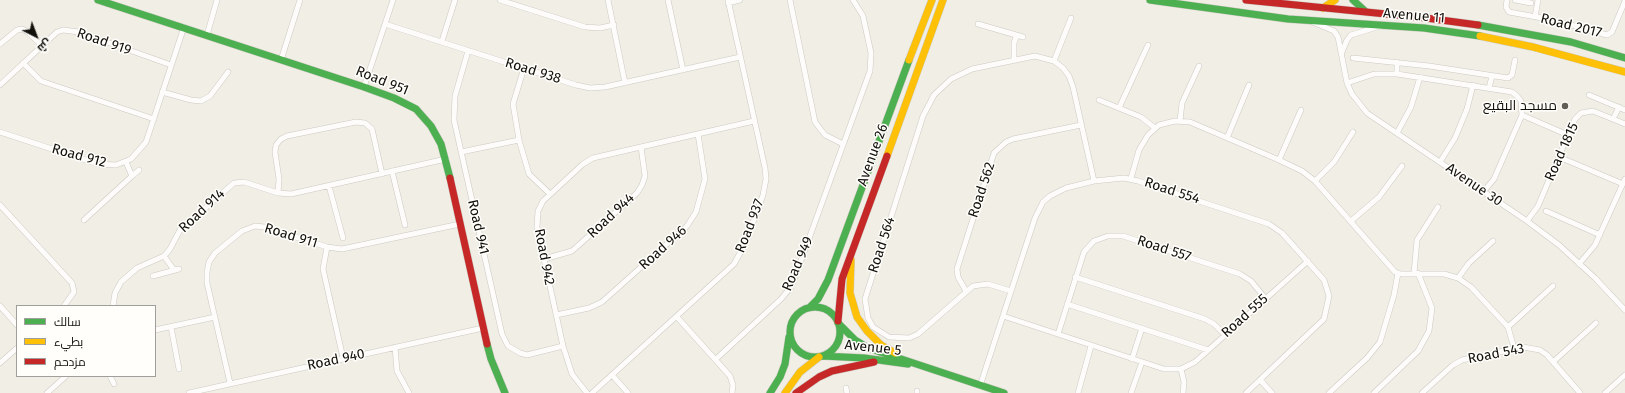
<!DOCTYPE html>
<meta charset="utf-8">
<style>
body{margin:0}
#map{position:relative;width:1625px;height:393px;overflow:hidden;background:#f1eee5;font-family:"Fira Sans",Cairo,sans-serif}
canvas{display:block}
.legend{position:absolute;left:16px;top:305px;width:140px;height:72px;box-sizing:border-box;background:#fffefb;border:1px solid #a09f9b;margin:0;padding:5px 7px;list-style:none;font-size:12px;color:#12100a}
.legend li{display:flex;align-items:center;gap:8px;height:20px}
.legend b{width:20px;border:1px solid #a09f9b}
.north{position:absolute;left:16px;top:16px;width:40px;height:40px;-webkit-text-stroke:3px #fffefb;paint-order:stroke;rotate:138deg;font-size:11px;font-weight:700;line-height:16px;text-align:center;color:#12100a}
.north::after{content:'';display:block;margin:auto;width:14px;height:18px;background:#12100a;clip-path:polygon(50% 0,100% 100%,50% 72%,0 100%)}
</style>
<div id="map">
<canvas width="1625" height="393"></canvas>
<ul class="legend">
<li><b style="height:5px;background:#4caf50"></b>سالك</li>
<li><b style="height:5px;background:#ffc107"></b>بطيء</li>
<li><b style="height:5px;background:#c62828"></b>مزدحم</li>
</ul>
<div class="north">ش</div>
</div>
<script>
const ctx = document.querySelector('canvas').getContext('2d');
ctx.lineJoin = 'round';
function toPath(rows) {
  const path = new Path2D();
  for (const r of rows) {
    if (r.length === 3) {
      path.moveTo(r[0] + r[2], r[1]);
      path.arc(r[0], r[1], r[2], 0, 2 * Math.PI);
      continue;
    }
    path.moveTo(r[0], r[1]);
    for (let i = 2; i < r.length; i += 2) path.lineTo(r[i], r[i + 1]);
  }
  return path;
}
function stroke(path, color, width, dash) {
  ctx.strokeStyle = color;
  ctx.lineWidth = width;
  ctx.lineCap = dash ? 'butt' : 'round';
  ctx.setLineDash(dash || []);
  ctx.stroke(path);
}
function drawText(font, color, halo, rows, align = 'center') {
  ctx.font = font + ' "Fira Sans",Cairo,sans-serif';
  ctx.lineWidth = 3;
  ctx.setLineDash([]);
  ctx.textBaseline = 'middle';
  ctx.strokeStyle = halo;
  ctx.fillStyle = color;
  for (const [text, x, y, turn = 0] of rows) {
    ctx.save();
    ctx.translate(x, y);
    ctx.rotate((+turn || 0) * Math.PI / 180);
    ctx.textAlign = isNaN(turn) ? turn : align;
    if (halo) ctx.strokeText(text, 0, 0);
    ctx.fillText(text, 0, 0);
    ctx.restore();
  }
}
const street = toPath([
 [500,0,585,27,600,28,614,25],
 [608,0,625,83],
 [668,0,683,70],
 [790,0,815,122,825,135,843,144],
 [1507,0,1506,7,1509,12,1553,20,1607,35,1612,32,1625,1],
 [1515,0,1531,3],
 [728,3,740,0],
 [1535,17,1538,0],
 [1310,21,1334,31,1338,37,1347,83,1352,94,1367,113,1527,221,1559,245,1595,278,1625,310],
 [385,24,576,85,590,88,605,87,740,57],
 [978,24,1023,37],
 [207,35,217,0],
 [442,41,455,0],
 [0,44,17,30,22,29,28,32,42,46],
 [468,51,455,96,454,120,502,334,508,346,520,353,527,355,563,346],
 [1342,52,1347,40,1351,35,1380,26],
 [1353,58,1429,66,1508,78,1512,75,1515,60],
 [1014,59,1014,43,1017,35],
 [281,60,300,0],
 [1054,61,1071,18],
 [23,63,41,81,154,119],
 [524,68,513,104,519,140,529,174,550,194],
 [1397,74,1397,62],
 [1347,83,1374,74,1397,74,1512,92,1517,96,1521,101,1522,115,1494,179,1484,191],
 [0,85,57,32,63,30,79,32,171,65],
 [364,87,393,0],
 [1489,88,1492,76],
 [162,92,191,100,201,101,210,96,228,72],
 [1589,95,1625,110],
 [1099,100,1141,117,1155,128],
 [1119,108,1148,45],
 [1522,115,1568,135],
 [1613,119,1619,107],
 [1180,121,1182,103,1199,66],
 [0,132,98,164,116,165,131,159,146,142,184,27],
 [1397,133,1411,107,1420,77],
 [1227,138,1249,85],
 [461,152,519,140],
 [1559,157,1623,184],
 [1279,160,1301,110],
 [1440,162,1455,138,1467,109,1473,85],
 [392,171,405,225],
 [132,176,139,170],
 [1131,178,1139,150,1148,135,1159,125,1175,121,1190,122,1279,160,1302,171,1315,181,1395,272,1401,274,1444,274,1458,278,1471,287,1508,327,1514,348],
 [1315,181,1334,162,1353,132],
 [329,186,343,238],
 [278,193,279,179,275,152,276,145,281,139,287,136,356,122,365,123,372,129,382,174],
 [0,205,72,283,74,292,64,306],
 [1546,211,1600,235],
 [84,220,132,176,126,162],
 [1351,221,1379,197,1402,166],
 [1527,221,1538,206,1568,135,1575,119,1581,113,1593,111,1625,124],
 [327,247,323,269,343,358],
 [164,256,174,270],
 [544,259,572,251,637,193,642,185,645,176,641,147],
 [1579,264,1595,245,1625,179],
 [1414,273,1417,240,1438,207],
 [153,276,179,269],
 [1075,277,1205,319,1214,324,1225,335],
 [1458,278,1469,263,1493,241],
 [966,291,958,277,957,269,994,153,1006,142,1013,139,1081,125],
 [1011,291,988,284,973,286,918,334,909,338,889,337,873,327,868,318,865,299,923,116,934,95,951,79,972,69,1035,56,1054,61,1063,68,1069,76,1073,87,1094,181],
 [1067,304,1208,350],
 [0,306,17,325],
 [113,306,115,293,121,282,137,268,164,256,170,249,180,230,234,183,244,182,278,193,291,194,446,159],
 [556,315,589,308,602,302,687,226,696,212,705,179,698,134],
 [1003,316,1164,369,1181,369,1195,362,1308,261],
 [677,317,730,376,733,385,732,393],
 [171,327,179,369],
 [1508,327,1553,286],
 [155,330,215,317],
 [1058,334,1084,252,1094,241,1108,236,1123,236,1240,274,1251,281,1265,298],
 [395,347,397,371,409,393],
 [716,359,781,299,791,287,795,277,870,71,871,53,863,16,853,0],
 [1132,359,1142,328],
 [1553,362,1596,323],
 [0,363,17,348],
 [1181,369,1184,382,1183,393],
 [612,375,628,393],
 [110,376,114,384],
 [1260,380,1272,393],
 [230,383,207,283,207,272,209,262,215,253,242,231,255,226,264,227,327,247,342,249,460,224],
 [980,386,1035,218,1043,202,1050,196,1066,188,1094,181,1124,178,1138,181,1269,224,1282,233,1324,280,1329,296,1324,319,1246,393],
 [846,388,847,393],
 [47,393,66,376],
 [189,393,483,328],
 [587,393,572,374,563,346,537,227,538,211,543,201,583,164,593,158,754,121],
 [592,393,734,264,745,244,763,195,766,179,765,168,728,0],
 [917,393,917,391],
 [1078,393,1091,346],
 [1131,393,1142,362],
 [1329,393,1367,358,1380,342,1394,295,1398,273],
 [1374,393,1418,351,1429,331,1432,308,1418,273],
 [1422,393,1453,365,1462,360,1523,347,1540,350,1547,355,1580,393],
 [1605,393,1625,375]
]);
const fast = toPath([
 [98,0,364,87,394,98,416,109,431,126,441,144,450,178],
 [1150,0,1288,19,1424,28,1480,36],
 [1353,0,1365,11],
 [1478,25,1571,42,1625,58],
 [815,332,25],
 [810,307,818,299,828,280,909,60],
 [838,323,855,340,868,348,1004,393],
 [487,344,491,359,505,393],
 [823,356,864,358,908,364],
 [770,393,780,377,785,364,789,337]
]);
const slow = toPath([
 [1323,8,1335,0],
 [1480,36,1533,47,1625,72],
 [909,60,932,0],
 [887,156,943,0],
 [851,260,850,293,857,317,867,331,881,345,895,353],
 [785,393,800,372,819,357]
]);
const jam = toPath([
 [1246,0,1426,18,1478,25],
 [450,178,487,344],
 [838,321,842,279,887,156],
 [796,393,819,377,832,371,874,362]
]);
stroke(street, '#cbc9c2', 6);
stroke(fast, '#cbc9c2', 8);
stroke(slow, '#cbc9c2', 8);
stroke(jam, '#cbc9c2', 8);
stroke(street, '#fdfcfb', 5);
stroke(fast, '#4caf50', 7);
stroke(slow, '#ffc107', 7);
stroke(jam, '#c62828', 7);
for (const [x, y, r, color] of [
 [1565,106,4,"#605e57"]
]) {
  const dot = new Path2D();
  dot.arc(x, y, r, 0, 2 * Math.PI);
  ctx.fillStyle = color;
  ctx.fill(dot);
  stroke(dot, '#fffefb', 1.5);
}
drawText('14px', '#12100a', '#fffefb', [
 ["Avenue 11",1414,16,5],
 ["Road 2017",1571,26,14],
 ["Road 919",104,42,19],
 ["Road 938",533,71,17],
 ["Road 951",382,81,22],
 ["Road 1815",1562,152,-66],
 ["Avenue 26",873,155,-70],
 ["Road 912",79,156,15],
 ["Avenue 30",1474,185,34],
 ["Road 562",982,190,-72],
 ["Road 554",1172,191,18],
 ["Road 914",202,211,-43],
 ["Road 944",611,216,-43],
 ["Road 937",750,226,-69],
 ["Road 941",478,227,77],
 ["Road 911",291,236,17],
 ["Road 564",882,245,-72],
 ["Road 946",663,248,-42],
 ["Road 557",1164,249,18],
 ["Road 942",544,257,79],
 ["Road 949",798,264,-67],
 ["Road 555",1245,316,-42],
 ["Avenue 5",873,348,6],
 ["Road 543",1496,354,-11],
 ["Road 940",336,360,-12]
]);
drawText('14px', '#12100a', '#fffefb', [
 ["مسجد البقيع",1557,106]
], 'right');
</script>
